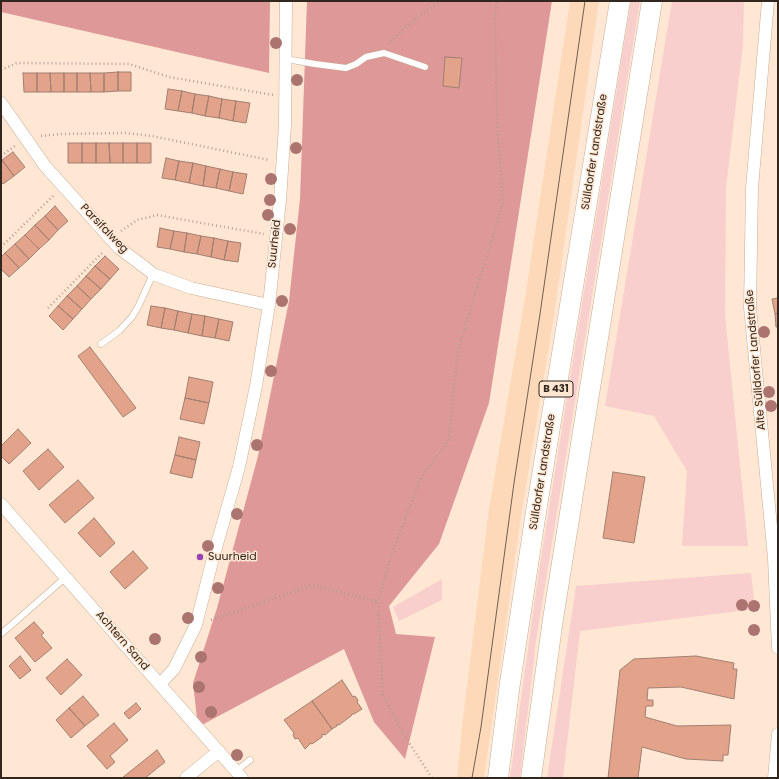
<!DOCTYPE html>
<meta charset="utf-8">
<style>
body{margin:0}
#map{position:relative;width:779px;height:779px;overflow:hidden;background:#ffe7d3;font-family:Poppins,sans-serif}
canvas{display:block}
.frame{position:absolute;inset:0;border:2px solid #32271e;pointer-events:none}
</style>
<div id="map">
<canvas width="779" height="779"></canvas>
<div class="frame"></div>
</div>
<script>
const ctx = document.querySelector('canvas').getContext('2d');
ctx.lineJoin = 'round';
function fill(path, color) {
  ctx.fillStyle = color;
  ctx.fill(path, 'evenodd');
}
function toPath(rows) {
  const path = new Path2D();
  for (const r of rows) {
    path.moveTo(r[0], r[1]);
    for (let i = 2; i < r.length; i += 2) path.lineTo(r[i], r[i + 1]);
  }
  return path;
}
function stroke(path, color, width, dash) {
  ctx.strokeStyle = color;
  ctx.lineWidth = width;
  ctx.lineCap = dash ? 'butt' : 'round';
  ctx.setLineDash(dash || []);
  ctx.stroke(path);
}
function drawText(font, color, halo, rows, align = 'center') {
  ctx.font = font + ' Poppins,sans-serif';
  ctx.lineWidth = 3;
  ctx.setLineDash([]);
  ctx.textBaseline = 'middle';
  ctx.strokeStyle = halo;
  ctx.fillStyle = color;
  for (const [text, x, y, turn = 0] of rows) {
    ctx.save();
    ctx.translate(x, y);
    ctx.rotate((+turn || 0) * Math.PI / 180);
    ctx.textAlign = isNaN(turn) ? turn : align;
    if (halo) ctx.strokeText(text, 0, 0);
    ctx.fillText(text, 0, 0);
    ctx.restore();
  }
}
fill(toPath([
 [570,1,599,1,554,316,521,516,484,778,457,778,463,718,489,509,525,298]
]), '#fdd9ba');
fill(toPath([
 [631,1,640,1,536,641,520,778,510,778,538,577],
 [672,1,744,1,743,45,726,188,725,315,748,546,682,546,687,471,654,416,605,406],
 [751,573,755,609,580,631,563,778,547,778,576,586],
 [442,579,442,600,399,621,393,607]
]), '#f9cfcd');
fill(toPath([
 [1,1,270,1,269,73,1,12],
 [307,1,552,1,489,403,439,544,389,606,396,634,435,637,405,759,374,722,344,649,198,727,193,683,217,608,258,456,289,301,300,199]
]), '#dd9897');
const building = toPath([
 [445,57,462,58,459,88,443,86,445,57],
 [118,72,118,91,104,92,104,73,118,72],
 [118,72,131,72,131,91,118,91,118,72],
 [23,73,37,73,37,92,24,92,23,73],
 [37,73,50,73,51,92,37,92,37,73],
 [50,73,64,73,64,92,51,92,50,73],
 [64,73,77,73,77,92,64,92,64,73],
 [77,73,90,73,91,92,77,92,77,73],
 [90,73,104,73,104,92,91,92,90,73],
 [168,89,182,91,178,111,165,109,168,89],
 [182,91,195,94,192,113,178,111,182,91],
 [195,94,209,96,205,116,192,113,195,94],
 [209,96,222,99,219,118,205,116,209,96],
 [222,99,236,101,233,121,219,118,222,99],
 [236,101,250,103,246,123,233,121,236,101],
 [68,143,82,143,82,163,68,163,68,143],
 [82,143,96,143,96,163,82,163,82,143],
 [96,143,109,143,110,163,96,163,96,143],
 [109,143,123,143,123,163,110,163,109,143],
 [123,143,137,143,137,163,123,163,123,143],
 [137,143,151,143,151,163,137,163,137,143],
 [13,152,25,167,14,176,2,160,13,152],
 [166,158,179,161,175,180,162,178,166,158],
 [2,160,14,176,3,184,1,181,1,161,2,160],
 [179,161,193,163,189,183,175,180,179,161],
 [193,163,206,166,203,186,189,183,193,163],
 [206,166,220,169,216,188,203,186,206,166],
 [220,169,233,172,229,191,216,188,220,169],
 [233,172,247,174,243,194,229,191,233,172],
 [55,206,68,221,58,230,45,216,55,206],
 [45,216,58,230,49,240,35,225,45,216],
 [35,225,49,240,39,249,25,235,35,225],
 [160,228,174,231,170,249,157,247,160,228],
 [174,231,187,233,184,252,170,249,174,231],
 [187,233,201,236,197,254,184,252,187,233],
 [25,235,39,249,29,259,15,244,25,235],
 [201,236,214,238,211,257,197,254,201,236],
 [214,238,228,241,224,260,211,257,214,238],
 [228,241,241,243,238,262,224,260,228,241],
 [15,244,29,259,19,268,5,253,15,244],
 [5,253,19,268,9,277,1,269,1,257,5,253],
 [105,256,119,269,110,279,95,266,105,256],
 [95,266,110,279,101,289,86,276,95,266],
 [86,276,101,289,91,299,77,286,86,276],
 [77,286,91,299,82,309,67,296,77,286],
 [67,296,82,309,73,319,58,306,67,296],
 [778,298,778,313,775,314,772,299,778,298],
 [58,306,73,319,63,330,49,316,58,306],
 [151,306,165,308,161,328,147,325,151,306],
 [165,308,178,311,174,330,161,328,165,308],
 [178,311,192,314,188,333,174,330,178,311],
 [778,313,778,327,776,327,775,314,778,313],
 [192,314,205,316,202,336,188,333,192,314],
 [205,316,219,319,215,338,202,336,205,316],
 [219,319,233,322,229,341,215,338,219,319],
 [90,347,136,408,123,417,78,356,90,347],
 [189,377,213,382,209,403,185,398,189,377],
 [185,398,209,403,204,424,180,419,185,398],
 [18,429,31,443,9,464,1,456,1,446,18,429],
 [179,437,200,442,196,460,175,455,179,437],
 [48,449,64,467,39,490,23,471,48,449],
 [175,455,196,460,192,478,170,473,175,455],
 [613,472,645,477,634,543,603,538,613,472],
 [78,480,94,498,65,523,49,505,78,480],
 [94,518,115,543,100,557,78,533,94,518],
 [133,551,148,568,125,589,110,572,133,551],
 [34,622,44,633,41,635,52,648,35,662,15,638,34,622],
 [20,656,31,670,20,679,9,666,20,656],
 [696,656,734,663,733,669,737,669,734,699,681,687,648,688,647,700,653,700,653,706,646,706,645,717,677,726,731,725,728,755,723,755,723,761,686,759,642,747,638,778,608,778,620,670,634,659,696,656],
 [67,659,82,675,61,695,46,678,67,659],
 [342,680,353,697,355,696,358,700,357,702,362,709,354,714,352,714,351,716,339,725,337,724,337,726,332,729,312,701,342,680],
 [83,696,99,715,85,726,69,708,83,696],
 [312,701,332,729,325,735,322,734,322,737,312,744,310,743,309,745,305,749,298,738,295,739,293,735,294,733,284,720,312,701],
 [136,703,141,709,129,719,124,713,136,703],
 [69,708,85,726,71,738,56,720,69,708],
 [114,723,128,740,110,756,115,762,107,769,87,746,114,723],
 [157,750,165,762,145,778,122,778,157,750]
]);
fill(building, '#e3a38b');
stroke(building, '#a17f72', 1);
const service = toPath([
 [286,59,315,64,346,68,356,64,366,57,384,53,425,67],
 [101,344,119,331,132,317,139,305,153,274],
 [1,634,66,577],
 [236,771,250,760]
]);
const minor = toPath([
 [768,1,752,188,750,307,774,558,778,648],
 [1,103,45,166,119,248,147,269,153,274,191,288,269,305],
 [1,504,242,778],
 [160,684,174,669,196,625,213,558,239,467,256,386,269,305,280,200,285,125,286,1],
 [186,778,219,751],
 [774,778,778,734]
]);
const trunk = toPath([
 [498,778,510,683,536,512,620,1],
 [531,778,553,619,652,1]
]);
stroke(service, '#c8ac94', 7);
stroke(minor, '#c8ac94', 13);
stroke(trunk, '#c8ac94', 21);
stroke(toPath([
 [388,44,416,18,440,1],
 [1,70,17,63,129,64,169,77,273,95],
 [41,136,61,134,125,133,152,136,269,160],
 [1,156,15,146],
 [121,231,137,220,157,215,264,234],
 [1,247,54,195],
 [48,308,104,251],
 [211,620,313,585,378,602],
 [432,778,404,735,383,695,378,602,392,553,421,478,449,440,458,350,503,203,497,122,495,16,497,1]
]), '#b3a090', 2.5, [1, 3]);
stroke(service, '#fff', 6);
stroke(minor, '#fff', 12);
stroke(trunk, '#fff', 20);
stroke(toPath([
 [472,778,481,727,514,483,540,314,585,1]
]), '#6f6054', 1);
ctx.fillStyle = '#ab746f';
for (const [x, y] of [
 [276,43],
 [297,80],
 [296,148],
 [271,179],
 [270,200],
 [268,215],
 [290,229],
 [282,301],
 [764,332],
 [271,371],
 [769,392],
 [771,406],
 [257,445],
 [237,514],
 [208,546],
 [218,588],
 [742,605],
 [754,606],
 [188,618],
 [754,630],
 [155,639],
 [201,657],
 [199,687],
 [211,712],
 [237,755]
]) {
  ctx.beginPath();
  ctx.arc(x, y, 6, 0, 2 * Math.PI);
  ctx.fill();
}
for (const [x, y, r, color] of [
 [200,557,4,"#9543b1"]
]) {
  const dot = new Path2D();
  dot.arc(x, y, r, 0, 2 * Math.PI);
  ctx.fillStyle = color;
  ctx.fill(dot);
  stroke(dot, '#ffe7d3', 1.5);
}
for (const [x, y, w] of [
 [556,389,34]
]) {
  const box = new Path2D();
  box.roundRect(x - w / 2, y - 8, w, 16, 3);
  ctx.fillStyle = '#ffe7d3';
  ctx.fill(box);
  stroke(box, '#32271e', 1);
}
drawText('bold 10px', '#32271e', null, [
 ["B 431",556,389]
]);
drawText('11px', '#32271e', '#ffe7d3', [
 ["Sülldorfer Landstraße",595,152,-81],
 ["Parsifalweg",104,229,46],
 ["Suurheid",275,244,-84],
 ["Alte Sülldorfer Landstraße",756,360,-95],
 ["Sülldorfer Landstraße",543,472,-81],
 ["Achtern Sand",122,641,49]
]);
drawText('11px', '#32271e', '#ffe7d3', [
 ["Suurheid",208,557]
], 'left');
</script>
